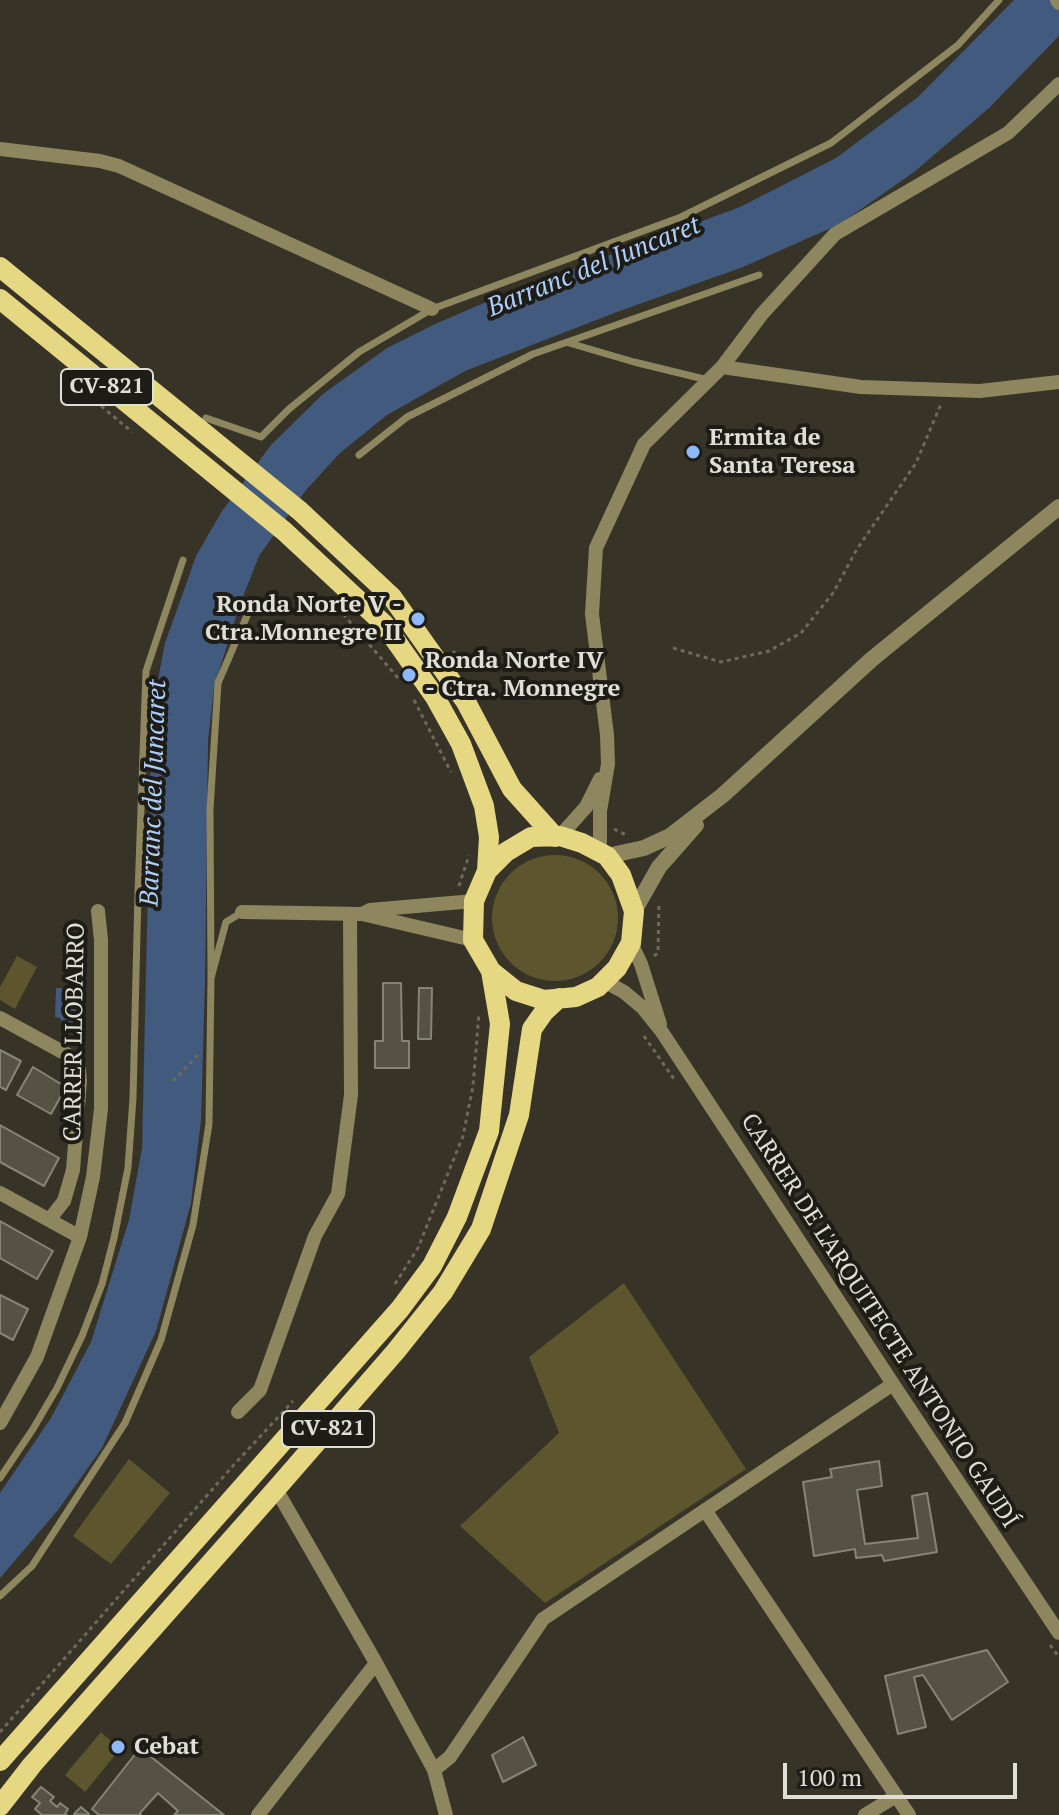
<!DOCTYPE html>
<meta charset="utf-8">
<style>
body{margin:0}
#map{position:relative;width:1059px;height:1815px;overflow:hidden;background:#373427;font-family:"PT Serif",serif}
canvas{display:block}
.scale{position:absolute;left:783px;top:1763px;width:234px;height:36px;box-sizing:border-box;border:4px solid #e0dfd6;border-top:0;padding-left:10px;font-size:24px;line-height:28px;white-space:nowrap;color:#e0dfd6;-webkit-text-stroke:6px #1d1c16;paint-order:stroke}
</style>
<div id="map">
<canvas width="1059" height="1815"></canvas>
<div class="scale">100 m</div>
</div>
<script>
const ctx = document.querySelector('canvas').getContext('2d');
ctx.lineJoin = 'round';
function fill(path, color) {
  ctx.fillStyle = color;
  ctx.fill(path, 'evenodd');
}
function toPath(rows) {
  const path = new Path2D();
  for (const r of rows) {
    if (r.length === 3) {
      path.moveTo(r[0] + r[2], r[1]);
      path.arc(r[0], r[1], r[2], 0, 2 * Math.PI);
      continue;
    }
    path.moveTo(r[0], r[1]);
    for (let i = 2; i < r.length; i += 2) path.lineTo(r[i], r[i + 1]);
  }
  return path;
}
function stroke(path, color, width, dash) {
  ctx.strokeStyle = color;
  ctx.lineWidth = width;
  ctx.lineCap = dash ? 'butt' : 'round';
  ctx.setLineDash(dash || []);
  ctx.stroke(path);
}
function drawText(font, color, halo, rows, align = 'center') {
  ctx.font = font + ' "PT Serif",serif';
  ctx.lineWidth = 8;
  ctx.setLineDash([]);
  ctx.textBaseline = 'middle';
  ctx.strokeStyle = halo;
  ctx.fillStyle = color;
  for (const [text, x, y, turn = 0] of rows) {
    ctx.save();
    ctx.translate(x, y);
    ctx.rotate((+turn || 0) * Math.PI / 180);
    ctx.textAlign = isNaN(turn) ? turn : align;
    if (halo) ctx.strokeText(text, 0, 0);
    ctx.fillText(text, 0, 0);
    ctx.restore();
  }
}
fill(toPath([
 [555,918,63],
 [17,956,37,967,15,1009,0,1000,0,987],
 [624,1283,746,1469,545,1603,460,1526,559,1433,529,1357],
 [129,1459,170,1493,111,1564,73,1536],
 [101,1732,120,1749,85,1792,65,1775]
]), '#5c552e');
fill(toPath([
 [1014,0,1059,0,1059,36,989,108,914,172,840,224,743,267,617,312,465,371,387,415,340,453,306,490,259,556,240,604,214,687,208,741,205,981,201,1120,191,1203,156,1331,102,1448,58,1510,0,1578,0,1493,51,1418,91,1342,129,1220,142,1148,152,712,165,643,183,593,196,556,222,511,271,445,323,394,387,348,435,324,505,294,740,207,836,158,918,97],
 [56,988,76,988,76,1025,63,1025,60,1018,55,1017]
]), '#425a7e');
const building = toPath([
 [383,983,401,983,402,1041,409,1041,409,1068,375,1068,375,1041,383,1041,383,983],
 [419,988,432,988,431,1039,418,1039,419,988],
 [0,1050,21,1061,6,1090,0,1087,0,1050],
 [33,1067,66,1087,51,1114,17,1095,33,1067],
 [0,1125,59,1158,44,1186,0,1162,0,1125],
 [0,1221,53,1251,37,1279,0,1258,0,1221],
 [0,1295,28,1309,13,1340,0,1333,0,1295],
 [879,1461,882,1486,857,1490,865,1544,918,1538,912,1496,927,1493,937,1552,884,1561,882,1555,856,1558,855,1549,814,1556,803,1482,832,1477,830,1469,879,1461],
 [987,1650,1008,1682,952,1720,923,1675,914,1677,926,1727,898,1734,885,1676,987,1650],
 [523,1737,536,1765,503,1782,492,1755,523,1737],
 [140,1748,224,1815,174,1815,178,1811,158,1793,140,1813,141,1815,99,1815,92,1809,140,1748],
 [41,1787,54,1797,50,1801,57,1807,60,1803,68,1809,65,1814,67,1815,42,1815,35,1809,40,1803,32,1797,41,1787],
 [81,1807,89,1814,88,1815,74,1814,81,1807]
]);
fill(building, '#555244');
stroke(building, '#868474', 2);
stroke(toPath([
 [95,401,132,432],
 [338,608,398,678],
 [673,648,721,662,769,651,801,633,833,593,857,549,916,463,941,404],
 [453,651,465,667],
 [414,700,451,772],
 [614,829,628,836],
 [459,886,469,855],
 [654,956,658,953,659,902],
 [644,1036,676,1082],
 [173,1081,198,1055],
 [395,1284,418,1248,463,1136,473,1086,479,1013],
 [1050,1645,1059,1657],
 [0,1732,231,1468,293,1401]
]), '#6c695e', 3, [4, 4]);
stroke(toPath([
 [569,343,634,362,708,380],
 [206,418,261,437,289,409,359,352,432,309,681,217,831,143,958,45,999,0],
 [359,455,407,417,533,354,759,275],
 [241,913,226,922,211,978,210,809,218,683,249,611],
 [0,1478,33,1429,57,1388,82,1336,102,1284,114,1238,128,1168,133,1098,138,893,146,671,183,560],
 [0,1596,32,1566,125,1423,161,1340,193,1225,209,1124,211,978]
]), '#8d865e', 7);
stroke(toPath([
 [1057,0,1059,3],
 [0,149,100,161,119,166,432,309],
 [722,367,861,387,980,391,1059,382],
 [560,836,586,807,600,779],
 [600,852,600,811,608,764,607,735,592,614,596,548,644,444,722,367,762,314,835,234,1008,133,1059,84],
 [242,912,362,914,370,910,474,901],
 [362,914,473,940],
 [631,943,641,964,660,1024],
 [604,981,624,992,642,1007,662,1032,893,1384,1059,1633],
 [0,1018,68,1055,75,1062,79,1070,80,1081,73,1170,64,1201,49,1220],
 [0,1193,80,1237],
 [238,1412,260,1390,315,1236,338,1194,351,1095,350,915],
 [0,1423,37,1357,80,1237,93,1177,101,1109,101,940,98,911],
 [276,1489,376,1663,434,1770,446,1815],
 [705,1510,909,1815],
 [434,1770,450,1757,543,1619,893,1384],
 [258,1815,376,1663],
 [865,1815,896,1796]
]), '#8d865e', 14);
stroke(toPath([
 [607,856,644,848,670,836,723,795,872,659,1059,507],
 [634,911,659,867,696,825]
]), '#8d865e', 16);
stroke(toPath([
 [0,267,300,511,392,597,466,702,512,789,555,837],
 [0,299,284,531,384,624,435,697,461,744,484,806,489,837,487,871,474,901,473,940,491,971,500,1024,489,1131,457,1217,432,1266,400,1309,0,1761],
 [487,871,506,852,531,837,560,836,582,843,607,856,621,875,634,911,631,943,617,968,598,987,576,997,544,1000,516,991,491,971],
 [0,1806,32,1765,276,1489,396,1351,443,1292,481,1229,519,1115,532,1029,544,1012,559,998]
]), '#e6d782', 20);
for (const [x, y, r, color] of [
 [693,452,8,"#8db9fc"],
 [418,619,8,"#8db9fc"],
 [409,675,8,"#8db9fc"],
 [118,1747,8,"#8db9fc"]
]) {
  const dot = new Path2D();
  dot.arc(x, y, r, 0, 2 * Math.PI);
  ctx.fillStyle = color;
  ctx.fill(dot);
  stroke(dot, '#1d1c16', 3);
}
for (const [x, y, w] of [
 [107,387,92],
 [328,1429,92]
]) {
  const box = new Path2D();
  box.roundRect(x - w / 2, y - 18, w, 36, 6);
  ctx.fillStyle = '#1d1c16';
  ctx.fill(box);
  stroke(box, '#e0dfd6', 2);
}
drawText('bold 22px', '#e0dfd6', null, [
 ["CV-821",107,387],
 ["CV-821",328,1429]
]);
drawText('bold 24px', '#e0dfd6', '#1d1c16', [
 ["Ermita de",709,438],
 ["Santa Teresa",709,466],
 ["Ronda Norte V -",402,605,"right"],
 ["Ctra.Monnegre II",402,633,"right"],
 ["Ronda Norte IV",425,661],
 ["- Ctra. Monnegre",425,689],
 ["Cebat",134,1747]
], 'left');
drawText('24px', '#e0dfd6', '#1d1c16', [
 ["CARRER LLOBARRO",75,1032,-89],
 ["CARRER DE L'ARQUITECTE ANTONIO GAUDÍ",879,1321,57]
]);
drawText('italic 26px', '#aecefe', '#1d1c16', [
 ["Barranc del Juncaret",594,267,-22],
 ["Barranc del Juncaret",154,793,-88]
]);
</script>
